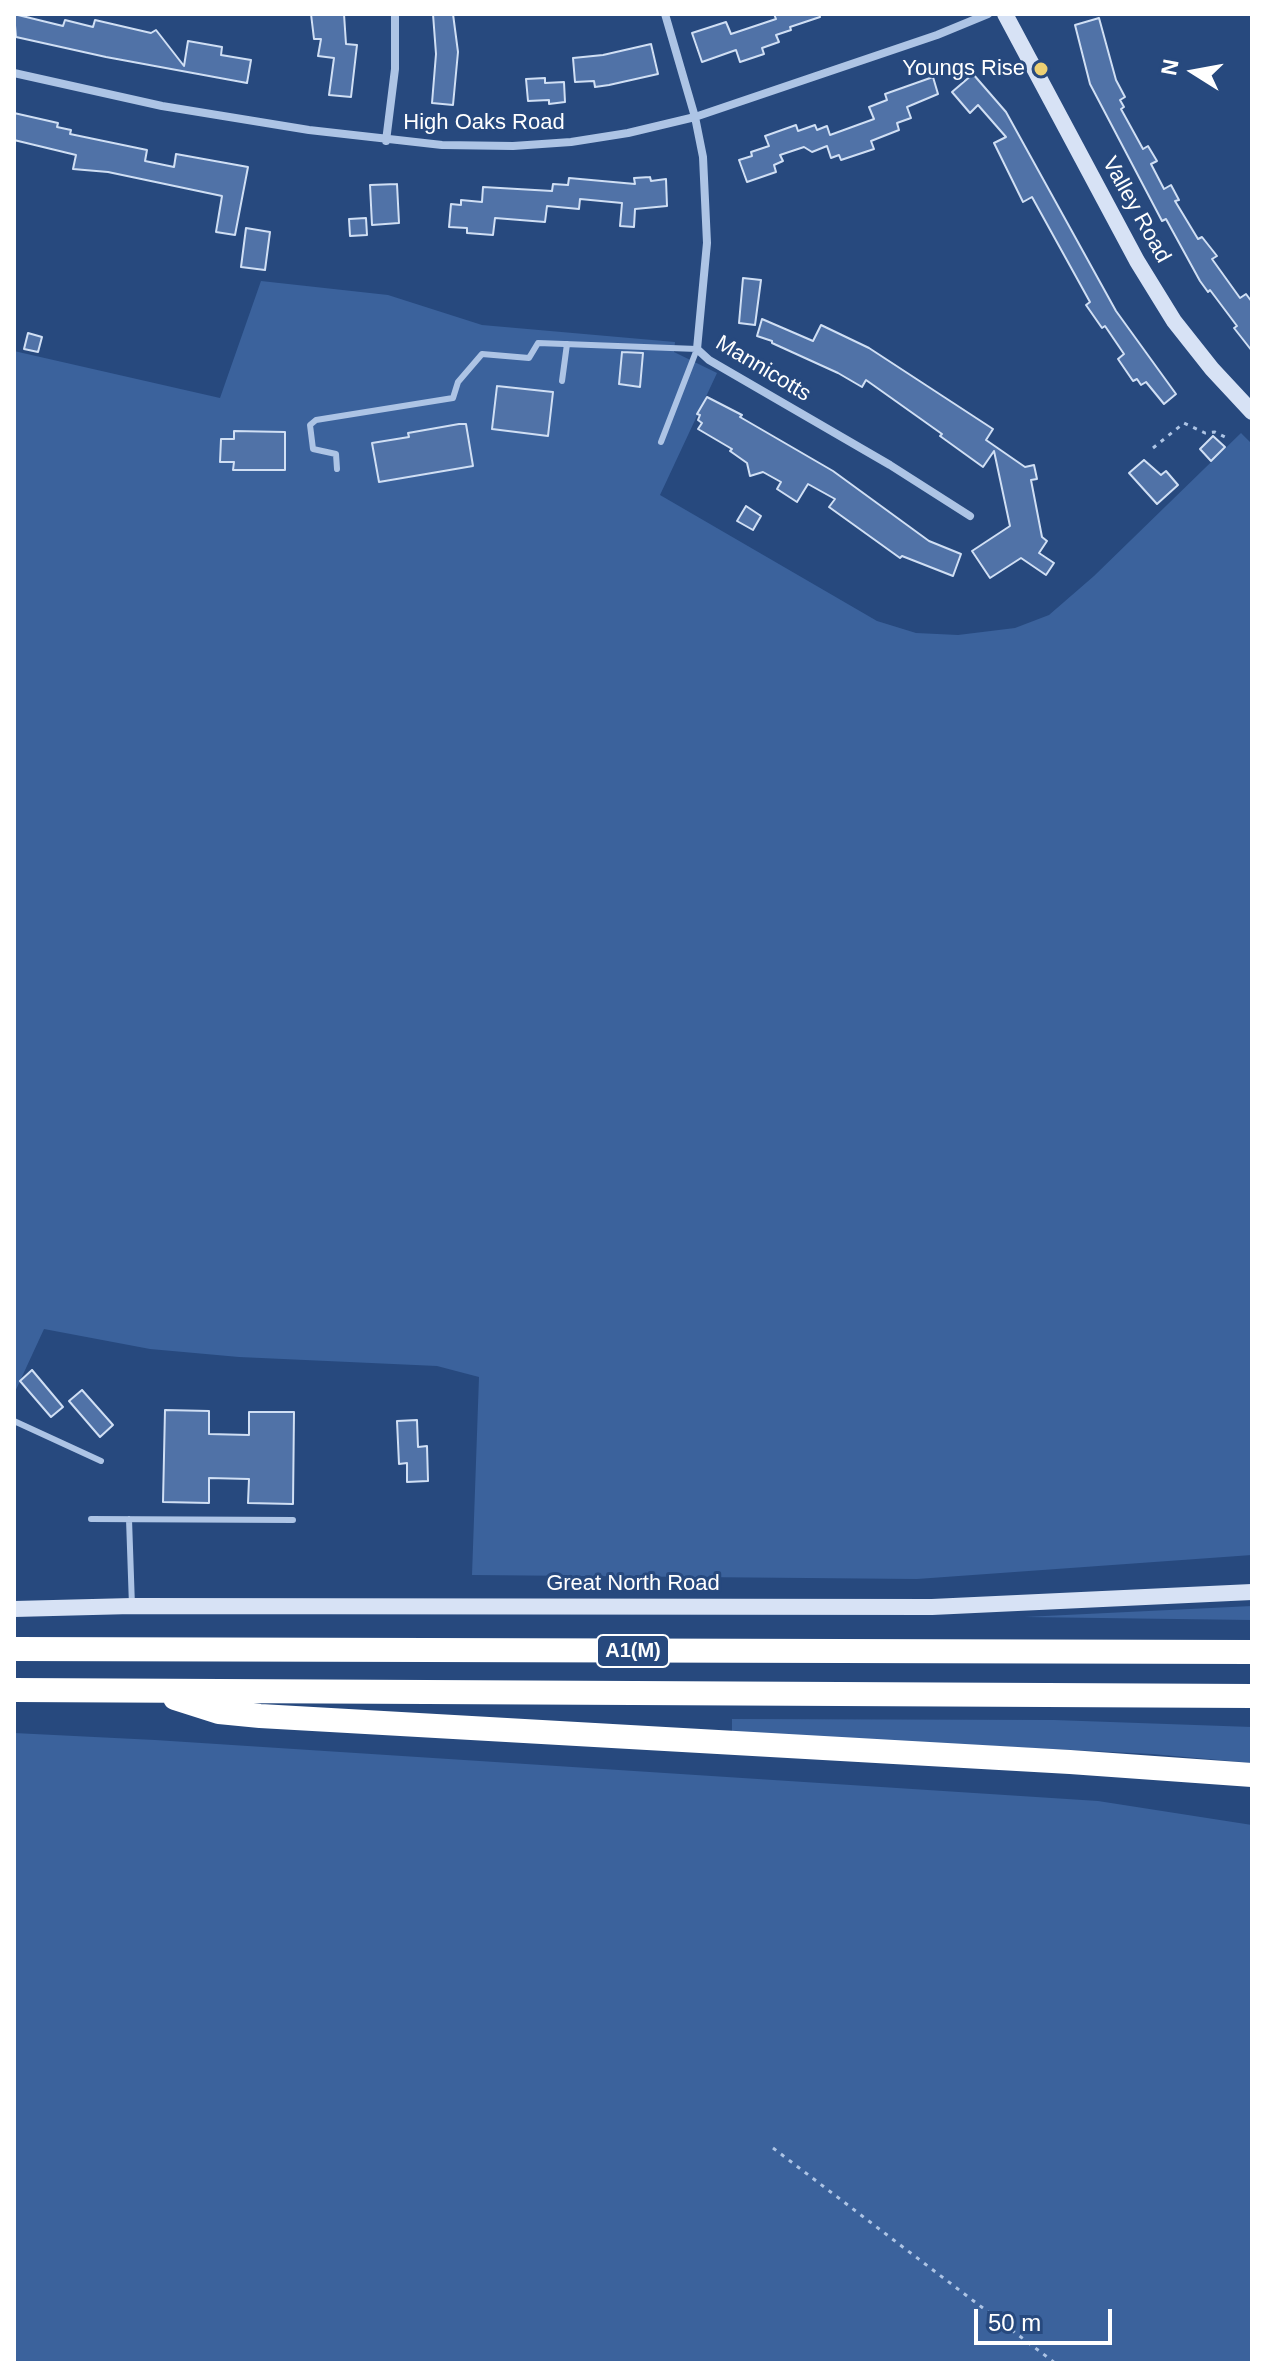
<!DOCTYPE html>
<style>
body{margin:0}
#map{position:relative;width:1266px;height:2377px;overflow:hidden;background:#27497e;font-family:Helvetica,sans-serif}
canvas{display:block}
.frame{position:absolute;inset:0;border:16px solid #fff;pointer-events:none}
.north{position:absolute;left:1154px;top:32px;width:80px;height:80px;-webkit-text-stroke:6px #27497e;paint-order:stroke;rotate:281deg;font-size:22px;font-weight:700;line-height:32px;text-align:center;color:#fff}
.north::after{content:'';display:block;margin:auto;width:28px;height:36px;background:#fff;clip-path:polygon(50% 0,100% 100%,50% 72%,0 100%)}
.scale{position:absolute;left:974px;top:2309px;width:138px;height:36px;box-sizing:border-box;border:4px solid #fff;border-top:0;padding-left:10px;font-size:24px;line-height:28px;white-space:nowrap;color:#fff;-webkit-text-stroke:6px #27497e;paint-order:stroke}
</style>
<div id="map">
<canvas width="1266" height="2377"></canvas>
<div class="frame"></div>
<div class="north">N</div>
<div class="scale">50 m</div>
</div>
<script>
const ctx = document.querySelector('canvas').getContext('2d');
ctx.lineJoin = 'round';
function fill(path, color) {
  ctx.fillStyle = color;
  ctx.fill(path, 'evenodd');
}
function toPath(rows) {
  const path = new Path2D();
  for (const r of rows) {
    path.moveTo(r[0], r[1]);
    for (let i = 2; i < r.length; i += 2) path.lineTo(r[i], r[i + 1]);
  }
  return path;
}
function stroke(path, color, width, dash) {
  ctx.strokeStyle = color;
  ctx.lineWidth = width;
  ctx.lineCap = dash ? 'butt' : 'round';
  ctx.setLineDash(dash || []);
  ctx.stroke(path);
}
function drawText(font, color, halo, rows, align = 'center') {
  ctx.font = font + ' Helvetica,sans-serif';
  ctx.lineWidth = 6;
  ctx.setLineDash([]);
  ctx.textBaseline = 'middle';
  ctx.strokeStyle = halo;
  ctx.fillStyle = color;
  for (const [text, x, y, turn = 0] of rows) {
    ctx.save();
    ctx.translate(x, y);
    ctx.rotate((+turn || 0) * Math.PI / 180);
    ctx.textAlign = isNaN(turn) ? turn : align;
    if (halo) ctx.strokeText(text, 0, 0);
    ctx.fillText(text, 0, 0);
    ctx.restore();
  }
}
fill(toPath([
 [261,281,388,295,482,325,675,342,674,352,717,373,660,495,877,621,916,633,958,635,1015,628,1049,615,1094,576,1241,433,1252,444,1252,1555,917,1579,472,1575,479,1377,437,1366,239,1357,150,1349,44,1329,14,1394,14,351,220,398],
 [1252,1606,1252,1620,1024,1617],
 [732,1719,1054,1720,1252,1727,1252,1763,1152,1754,732,1733],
 [14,1733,155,1740,1098,1801,1252,1825,1252,2363,14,2363]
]), '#3b629c');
const building = toPath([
 [14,14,63,26,65,20,93,27,95,20,151,33,156,30,184,66,188,41,222,47,221,55,251,60,247,83,106,57,16,37,14,14],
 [311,14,344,14,346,44,357,45,351,97,329,95,334,58,318,56,321,39,314,39,311,14],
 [433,14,453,14,458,52,453,105,432,103,436,54,433,14],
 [774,14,819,14,820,17,790,27,791,30,776,35,779,42,762,48,764,54,740,62,736,50,702,62,692,33,726,22,731,34,776,19,774,14],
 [1099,18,1116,80,1125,97,1120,100,1124,107,1121,109,1143,149,1148,146,1157,161,1151,164,1164,189,1171,185,1179,200,1175,201,1198,239,1202,237,1217,256,1212,259,1240,298,1246,294,1252,302,1252,351,1234,328,1237,326,1210,290,1208,292,1200,281,1166,219,1162,221,1090,84,1075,25,1099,18],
 [651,44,658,74,609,85,595,87,594,81,575,82,573,58,603,55,651,44],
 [973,74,1006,112,1116,311,1176,394,1164,404,1146,382,1141,385,1137,379,1133,381,1118,359,1124,354,1105,326,1102,328,1086,305,1090,302,1032,197,1023,202,994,143,1006,137,978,105,970,113,952,92,973,74],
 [933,77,938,94,907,107,911,118,897,123,899,130,871,141,874,149,841,160,839,155,831,158,827,146,812,152,804,147,780,155,783,161,774,165,776,172,747,182,739,160,752,156,751,152,769,146,765,136,796,125,798,131,815,125,817,130,827,126,830,135,874,119,869,107,887,100,885,94,933,77],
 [545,78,545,83,564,82,565,102,549,104,549,100,528,101,526,79,545,78],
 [14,113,58,123,57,127,71,130,70,134,147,150,145,161,174,167,176,154,248,167,235,235,216,232,222,196,108,172,73,169,76,155,14,140,14,113],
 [650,177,651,181,666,179,667,206,635,209,634,227,620,226,622,203,580,199,579,209,547,206,545,222,495,218,493,235,467,233,467,228,449,227,451,204,461,205,461,200,482,202,483,187,552,191,553,184,568,185,569,178,635,184,634,178,650,177],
 [397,184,399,223,372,225,370,185,397,184],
 [366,218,367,235,350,236,349,219,366,218],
 [246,228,270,232,265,270,241,267,246,228],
 [743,278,761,280,755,325,739,323,743,278],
 [762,319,813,341,821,325,869,348,993,429,986,440,1025,467,1034,465,1037,479,1031,480,1042,537,1047,541,1039,553,1054,563,1046,575,1021,558,990,578,972,551,1010,526,994,451,983,467,940,436,942,434,866,380,862,387,838,373,772,343,772,341,757,336,762,319],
 [28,333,42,337,38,352,24,349,28,333],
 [622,352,643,353,640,387,619,384,622,352],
 [497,386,553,392,548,436,492,429,497,386],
 [707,397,742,415,740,417,833,471,929,541,961,554,953,576,902,556,900,558,829,507,835,499,808,484,797,502,777,489,781,482,763,472,750,476,747,463,730,451,732,449,698,429,702,423,698,420,700,415,697,414,707,397],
 [459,424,466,424,473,466,379,482,372,443,409,437,408,433,459,424],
 [234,431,285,432,285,470,233,470,234,462,220,462,221,439,234,439,234,431],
 [1213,436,1225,447,1211,461,1200,449,1213,436],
 [1144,460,1161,475,1166,471,1178,485,1157,504,1129,473,1144,460],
 [746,506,761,516,753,530,737,521,746,506],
 [32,1370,63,1407,51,1417,20,1381,32,1370],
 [82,1390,113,1425,100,1437,69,1401,82,1390],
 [165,1410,209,1411,209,1434,249,1435,249,1412,294,1412,293,1504,248,1503,249,1479,209,1478,209,1503,163,1502,165,1410],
 [417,1420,418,1447,427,1446,428,1481,407,1482,407,1463,399,1464,397,1421,417,1420]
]);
fill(building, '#5072a7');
stroke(building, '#d0dff4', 2);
stroke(toPath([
 [1153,448,1184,423,1205,433,1215,432,1225,437],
 [773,2148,1055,2363]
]), '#adc4e5', 3, [4, 6]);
stroke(toPath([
 [562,381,567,344],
 [337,469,336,454,313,449,310,425,316,420,453,398,458,382,482,354,529,358,538,343,697,349,661,442],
 [14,1421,101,1461],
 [91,1519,293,1520],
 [129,1519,132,1606]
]), '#adc4e5', 6);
stroke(toPath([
 [665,14,695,117,703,157,707,243,697,349,709,360,890,465,970,516],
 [14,73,162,106,309,130,442,145,513,146,571,142,628,133,695,117,937,35,988,14],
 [386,141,395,69,395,14]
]), '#adc4e5', 8);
stroke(toPath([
 [1005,14,1137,261,1174,321,1212,369,1252,412],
 [14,1609,132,1606,932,1607,1252,1592]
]), '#d7e2f5', 16);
stroke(toPath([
 [14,1649,1252,1652],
 [14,1690,1252,1696],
 [175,1698,219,1712,260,1716,1070,1762,1252,1775]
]), '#fff', 24);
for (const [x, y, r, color] of [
 [1041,69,8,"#edd073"]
]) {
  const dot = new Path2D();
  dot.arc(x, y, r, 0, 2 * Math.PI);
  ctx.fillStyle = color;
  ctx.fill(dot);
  stroke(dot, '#27497e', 3);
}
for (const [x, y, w] of [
 [633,1651,72]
]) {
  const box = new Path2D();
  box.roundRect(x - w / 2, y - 16, w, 32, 6);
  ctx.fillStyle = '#27497e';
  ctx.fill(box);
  stroke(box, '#fff', 2);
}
drawText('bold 20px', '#fff', null, [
 ["A1(M)",633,1651]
]);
drawText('22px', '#fff', '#27497e', [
 ["Youngs Rise",1025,69]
], 'right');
drawText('22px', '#fff', '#27497e', [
 ["High Oaks Road",484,123],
 ["Valley Road",1136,210,61],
 ["Mannicotts",763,369,31],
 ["Great North Road",633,1584]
]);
</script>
